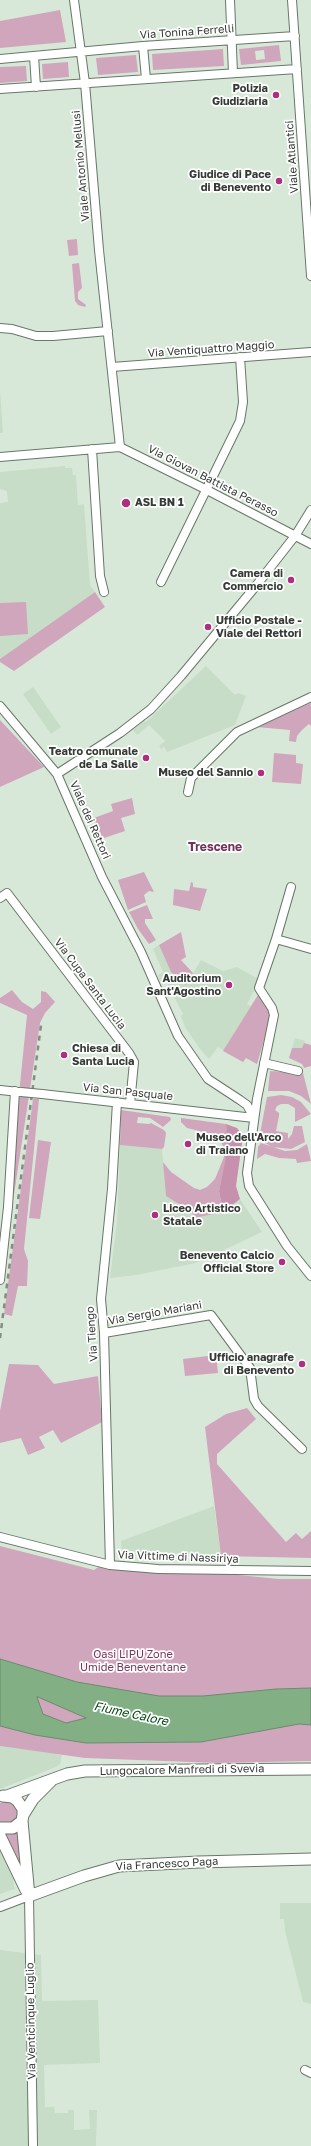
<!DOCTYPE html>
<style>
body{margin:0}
canvas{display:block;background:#d8e8d8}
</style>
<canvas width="311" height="2146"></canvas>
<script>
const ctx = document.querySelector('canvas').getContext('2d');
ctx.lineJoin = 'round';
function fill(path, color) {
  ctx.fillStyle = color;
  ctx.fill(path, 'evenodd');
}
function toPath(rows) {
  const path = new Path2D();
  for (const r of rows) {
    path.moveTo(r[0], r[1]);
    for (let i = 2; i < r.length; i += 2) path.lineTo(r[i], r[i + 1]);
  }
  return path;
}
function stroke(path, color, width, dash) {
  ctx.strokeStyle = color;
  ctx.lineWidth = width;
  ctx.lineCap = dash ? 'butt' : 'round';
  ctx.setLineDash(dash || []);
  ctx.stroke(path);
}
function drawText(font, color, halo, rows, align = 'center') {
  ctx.font = font + ' "Golos Text",sans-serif';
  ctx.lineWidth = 3.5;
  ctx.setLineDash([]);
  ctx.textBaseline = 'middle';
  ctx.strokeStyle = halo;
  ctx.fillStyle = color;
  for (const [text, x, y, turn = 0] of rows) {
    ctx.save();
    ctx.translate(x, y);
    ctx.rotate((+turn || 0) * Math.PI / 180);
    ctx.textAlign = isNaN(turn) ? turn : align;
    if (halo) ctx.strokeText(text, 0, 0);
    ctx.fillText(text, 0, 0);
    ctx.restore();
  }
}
fill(toPath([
 [0,390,3,433,0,433],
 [65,466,65,468,72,468,73,475,76,475,78,505,84,504,90,585,95,592,0,659,0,503,8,502,7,491,0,489,0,472],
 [206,666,235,695,238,693,246,696,235,725,167,752,164,747,161,749,159,746,165,741,149,725,137,735,133,730,144,721,146,722],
 [33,687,61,727,51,734,23,694],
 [159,945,171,972,186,985,201,960,223,971,237,967,260,980,247,1004,251,1006,258,995,257,1064,246,1058,243,1062,218,1047,209,1059,200,1049,185,1027,181,1016,183,1014,165,979,160,981,158,975,163,972,153,949],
 [295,1038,305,1041,302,1048,292,1048],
 [120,1145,162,1149,166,1196,177,1203,191,1208,223,1212,240,1199,262,1232,196,1263,136,1275,110,1278,117,1222],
 [214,1506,221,1556,122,1551,121,1541],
 [0,1746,46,1752,62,1755,60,1764,56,1767,0,1789],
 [0,1847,16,1880,13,1881,15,1889,0,1894],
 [280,1903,311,1903,311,2004,303,2002,285,1931,284,1919,280,1919],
 [0,1950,41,1955,42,2001,98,2000,100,2063,44,2065,45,2107,54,2107,55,2113,68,2113,68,2110,74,2110,74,2130,90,2129,89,2110,97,2110,96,2146,0,2146]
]), '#c7ddc8');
fill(toPath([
 [60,10,66,42,0,48,0,21],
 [279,45,281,61,241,65,239,49],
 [264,50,265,59,256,60,255,51],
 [223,49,224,66,153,70,152,54],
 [136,55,138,72,98,75,96,58],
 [68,62,69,77,43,79,42,64],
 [26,66,27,81,0,83,0,67],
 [77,239,78,255,69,256,67,240],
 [79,263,82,288,78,292,78,299,86,305,85,307,78,305,75,301,72,264],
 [95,592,105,607,14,671,0,662,0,659],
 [26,602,28,634,0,636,0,603],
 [311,702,311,726,309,724,302,730,297,736,296,742,289,741,290,730,256,727],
 [0,720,44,767,0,787],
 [274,753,296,755,296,763,303,764,301,784,272,782],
 [132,798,135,814,121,818,125,831,101,839,94,818,113,811,111,804],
 [144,872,154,892,149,891,144,895,146,902,128,910,118,880],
 [191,882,193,883,193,887,207,889,200,911,173,905,174,889,189,891],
 [147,905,153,919,145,919,145,923,156,940,149,944,138,929,129,912],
 [181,932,186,957,181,960,193,973,186,985,171,972,159,945],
 [12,990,22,1002,33,1009,41,1002,41,991,46,992,55,1002,45,1013,40,1023,13,1201,16,1124,27,1015,0,1003,0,998],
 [258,995,268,1006,271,1016,257,1064,246,1058,243,1062,223,1051],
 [304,1043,311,1045,311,1066,304,1068,302,1064,289,1058,292,1048,302,1048],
 [270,1071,303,1073,311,1104,301,1096,289,1091,268,1091],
 [281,1095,292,1097,301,1102,311,1114,295,1122,295,1108,288,1104,281,1104,277,1106,275,1110,279,1113,279,1116,276,1131,288,1133,288,1139,292,1134,294,1126,302,1126,305,1142,291,1149,272,1147,259,1139,267,1097],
 [33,1099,39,1099,24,1249,28,1261,27,1286,18,1286,12,1316,4,1314],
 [121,1110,170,1117,171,1120,163,1127,150,1118,138,1117,137,1123,149,1124,151,1123,164,1130,166,1133,164,1147,162,1149,120,1145],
 [181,1118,226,1124,229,1148,219,1191,223,1212,194,1218,191,1208,177,1203,166,1196,163,1162,171,1172,194,1188,200,1190,207,1187,215,1179,224,1157,224,1149,219,1136,187,1128,181,1122],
 [38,1140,51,1142,40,1219,29,1218],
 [261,1143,285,1151,297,1150,307,1144,311,1161,297,1163,296,1159,279,1158,265,1154,257,1159,258,1147],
 [216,1355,218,1373,185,1376,183,1359],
 [9,1364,38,1365,54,1384,98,1376,102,1422,61,1443,53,1430,39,1437,45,1448,28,1455,21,1438,0,1443,0,1411],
 [247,1408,256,1419,217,1454,217,1464,286,1542,296,1533,302,1539,311,1531,311,1558,221,1556,205,1427,226,1414],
 [0,1546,94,1570,106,1562,279,1579,311,1579,311,1761,218,1763,85,1758,0,1746],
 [7,1801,11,1802,19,1810,17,1822,0,1824,0,1803],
 [19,1831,24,1873,3,1835]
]), '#d0a6bc');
fill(toPath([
 [226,1124,237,1128,243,1136,236,1186,240,1199,223,1212,219,1191,228,1148]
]), '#c790ad');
const water = toPath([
 [0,1659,77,1682,159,1696,203,1696,276,1689,311,1688,311,1725,299,1724,201,1742,86,1743,35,1735,0,1726,0,1659],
 [37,1697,38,1697,86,1718,66,1723,43,1714,37,1697]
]);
fill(water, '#83af85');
stroke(water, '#6b8c6d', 1);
const street = toPath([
 [74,0,85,83,99,250,120,447],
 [230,0,233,73],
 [292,0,311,276],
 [143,46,146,79],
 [34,56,36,87],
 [0,59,143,46,295,36],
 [0,89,297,69],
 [0,328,12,329,36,336,53,336,108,331],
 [112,367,311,352],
 [92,449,100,576,104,592],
 [0,457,120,447,205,489,311,544],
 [161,582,240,421,243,402,240,357],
 [0,706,57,774,102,877,141,952,178,1036,208,1079,240,1100,247,1105,254,1118],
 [57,774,120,733,151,709,181,676,255,587,295,536,311,510],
 [188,792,191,778,237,732,311,697],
 [291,887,276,939,311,949],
 [0,898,7,893,129,1053,134,1062,130,1104],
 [276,939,259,988,272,1008,274,1015,257,1099,247,1173,249,1186,287,1246,311,1276],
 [264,1063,298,1071],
 [0,1090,19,1092],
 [42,1094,254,1118],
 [0,1280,8,1207,15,1091],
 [104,1333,211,1315,250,1368,254,1399,258,1406,302,1449],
 [0,1537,110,1565,158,1569,311,1571],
 [110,1565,104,1333,101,1299,112,1189,117,1102],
 [0,1907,29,1896,33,2146],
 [305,2070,311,2073]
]);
const secondary = toPath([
 [7,1796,67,1774,85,1771,311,1769],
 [23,1815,33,1799,51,1781],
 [22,1821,29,1896],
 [0,1828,13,1828,22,1821,23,1815,23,1809,17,1800,12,1797,3,1796],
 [0,1836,26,1890],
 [29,1896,84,1876,119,1866,199,1862,311,1859]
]);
stroke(street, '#687768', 10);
stroke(secondary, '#687768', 13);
stroke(street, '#fff', 8);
stroke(secondary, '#fff', 11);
stroke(toPath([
 [0,1338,41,1025]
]), '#838e83', 2.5, [5, 5]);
const streetBridge = toPath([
 [21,1092,42,1094]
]);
stroke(streetBridge, '#687768', 10, []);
stroke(streetBridge, '#fff', 8);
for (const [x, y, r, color] of [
 [276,95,4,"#ac2f80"],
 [279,181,4,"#ac2f80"],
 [126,503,5,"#ac2f80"],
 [291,580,4,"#ac2f80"],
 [208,627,4,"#ac2f80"],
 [146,758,4,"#ac2f80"],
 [261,773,4,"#ac2f80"],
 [229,985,4,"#ac2f80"],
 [64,1055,4,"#ac2f80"],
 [188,1144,4,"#ac2f80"],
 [155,1215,4,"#ac2f80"],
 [282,1262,4,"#ac2f80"],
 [302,1364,4,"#ac2f80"]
]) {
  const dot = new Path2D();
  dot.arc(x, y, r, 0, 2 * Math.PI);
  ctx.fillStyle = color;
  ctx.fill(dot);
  stroke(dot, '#fff', 1.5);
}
drawText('11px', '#343a34', '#fff', [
 ["Via Tonina Ferrelli",187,32,-4],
 ["Viale Atlantici",292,157,-94],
 ["Viale Antonio Mellusi",81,166,-95],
 ["Via Ventiquattro Maggio",211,349,-4],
 ["Via Giovan Battista Perasso",213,481,27],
 ["Viale dei Rettori",90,820,66],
 ["Via Cupa Santa Lucia",90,984,53],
 ["Via San Pasquale",128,1092,6],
 ["Via Sergio Mariani",155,1313,-10],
 ["Via Tiengo",92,1334,-94],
 ["Via Vittime di Nassiriya",178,1557,2],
 ["Lungocalore Manfredi di Svevia",182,1770,-1],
 ["Via Francesco Paga",167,1864,-3],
 ["Via Venticinque Luglio",31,2021,-91]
]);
drawText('bold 11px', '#343a34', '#fff', [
 ["Polizia",268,89],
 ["Giudiziaria",268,102],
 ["Giudice di Pace",271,175],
 ["di Benevento",271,188],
 ["ASL BN 1",135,503,"left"],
 ["Camera di",283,574],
 ["Commercio",283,587],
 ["Ufficio Postale -",216,621,"left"],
 ["Viale dei Rettori",216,634,"left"],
 ["Teatro comunale",138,752],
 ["de La Salle",138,765],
 ["Museo del Sannio",253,773],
 ["Auditorium",221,979],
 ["Sant'Agostino",221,992],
 ["Chiesa di",72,1049,"left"],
 ["Santa Lucia",72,1062,"left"],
 ["Museo dell'Arco",196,1138,"left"],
 ["di Traiano",196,1151,"left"],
 ["Liceo Artistico",163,1209,"left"],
 ["Statale",163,1222,"left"],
 ["Benevento Calcio",274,1256],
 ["Official Store",274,1269],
 ["Ufficio anagrafe",294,1358],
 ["di Benevento",294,1371]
], 'right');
drawText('11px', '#7a365e', '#fff', [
 ["Oasi LIPU Zone",133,1655],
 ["Umide Beneventane",133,1668]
]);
drawText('bold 12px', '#723358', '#fff', [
 ["Trescene",215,847]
]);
drawText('italic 12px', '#034912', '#fff', [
 ["Fiume Calore",131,1714,12]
]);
</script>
